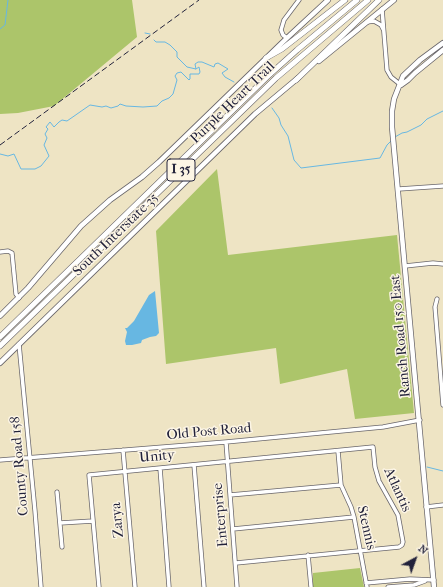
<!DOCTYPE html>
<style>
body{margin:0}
#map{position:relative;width:443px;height:587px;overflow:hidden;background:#eee4c4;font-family:"IM FELL French Canon",serif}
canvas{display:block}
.north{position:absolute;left:395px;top:539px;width:40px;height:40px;-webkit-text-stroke:3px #fcf5e5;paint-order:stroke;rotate:41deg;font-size:11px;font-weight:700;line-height:16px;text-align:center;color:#22223b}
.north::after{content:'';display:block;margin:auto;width:14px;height:18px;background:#22223b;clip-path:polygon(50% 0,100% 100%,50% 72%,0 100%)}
</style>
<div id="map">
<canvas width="443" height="587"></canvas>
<div class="north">N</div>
</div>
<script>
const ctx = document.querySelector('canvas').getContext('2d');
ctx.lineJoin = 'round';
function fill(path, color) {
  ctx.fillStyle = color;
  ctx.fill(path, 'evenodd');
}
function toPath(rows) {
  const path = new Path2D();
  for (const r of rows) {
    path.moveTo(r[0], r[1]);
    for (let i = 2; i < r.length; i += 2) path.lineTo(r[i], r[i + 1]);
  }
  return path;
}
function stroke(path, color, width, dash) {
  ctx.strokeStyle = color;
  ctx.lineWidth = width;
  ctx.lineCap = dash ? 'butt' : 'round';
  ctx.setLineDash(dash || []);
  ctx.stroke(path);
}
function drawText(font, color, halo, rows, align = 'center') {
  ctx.font = font + ' "IM FELL French Canon",serif';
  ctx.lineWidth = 3;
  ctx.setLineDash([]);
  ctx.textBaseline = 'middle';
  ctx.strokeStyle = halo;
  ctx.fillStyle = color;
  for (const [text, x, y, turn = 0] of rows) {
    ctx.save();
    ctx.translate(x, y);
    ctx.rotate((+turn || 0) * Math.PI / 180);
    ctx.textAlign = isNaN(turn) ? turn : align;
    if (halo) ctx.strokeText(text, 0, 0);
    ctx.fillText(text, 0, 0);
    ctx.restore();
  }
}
fill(toPath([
 [0,0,132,0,137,37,54,106,18,113,0,114],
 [217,169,228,255,397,235,414,413,355,419,347,369,280,384,276,348,166,364,156,231],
 [360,568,364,587,313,587,313,573]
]), '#acc56a');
fill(toPath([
 [155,291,159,333,156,336,150,337,142,340,141,343,132,345,126,345,125,341,127,332,125,328,127,328,134,321,149,295]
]), '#67b7e2');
stroke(toPath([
 [0,29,5,25,8,0],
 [145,33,150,34],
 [154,40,156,42,165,42,170,45,177,52,177,57,187,67,196,69,195,64,198,62,202,62,214,67,215,64,218,63,228,69,222,73,225,77,234,82],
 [272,108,279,118,281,125,288,136,294,160,301,168,380,158,387,145,391,141],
 [395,137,402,133,407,132,421,125,427,119,443,111],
 [0,154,8,156,14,154,21,169,35,169,41,166,49,156,44,145,47,138,45,134,48,129,46,127,50,122,54,127,59,122,62,120,67,121,90,105,102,107,106,106,111,108,118,106,120,104,126,106,143,107,157,106,162,101,169,98,173,94,177,80,175,76,177,73,181,72,189,80,190,79,190,74,199,74,200,72,199,67,196,69],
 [427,467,443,471]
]), '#67b7e2', 1);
const minor = toPath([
 [382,9,387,70,391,77,401,85],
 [367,22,374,21,381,25,383,29],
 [287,38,283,35,281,30,284,20,299,0],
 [399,189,443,186],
 [0,252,8,251,12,253,16,294,19,298],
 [405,266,433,263,443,264],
 [437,299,435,307,443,405],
 [19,344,35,511,41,587],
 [226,442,237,587],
 [123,450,135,587],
 [338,451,341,485,351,507,354,517,367,587],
 [0,460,226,442,383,427,420,420],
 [194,465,204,587],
 [160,468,169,587],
 [57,492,62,547],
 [230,495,341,485],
 [426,507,443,505],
 [60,523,93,521],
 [233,529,354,517],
 [308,555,311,587],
 [366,583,410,579,434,580],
 [99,587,89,475,373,447,375,467,379,481,398,515,403,542,402,545,399,547,236,563],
 [388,587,414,585,425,581]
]);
const major = toPath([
 [319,61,394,0],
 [401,85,408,80,415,73,443,50],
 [0,316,28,288,81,226,110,200,142,177,159,162,287,38,328,0],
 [0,363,255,114,298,78],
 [434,587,392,127,392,111,394,99,403,76,420,60,443,43]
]);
const highway = toPath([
 [266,58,282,49,345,0],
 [296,80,379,0],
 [0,337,267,77,297,50,357,0],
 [0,346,276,78,368,0]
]);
stroke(minor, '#69666b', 5);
stroke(major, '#69666b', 6);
stroke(highway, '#69666b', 6);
stroke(minor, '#fff', 3.5);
stroke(major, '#fff', 4.5);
stroke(highway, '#fff', 5);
stroke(toPath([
 [0,145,199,0]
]), '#22223b', 1, [6, 3]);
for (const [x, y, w] of [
 [181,170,28]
]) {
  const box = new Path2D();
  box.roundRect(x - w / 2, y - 11, w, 22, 3);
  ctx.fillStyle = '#fcf5e5';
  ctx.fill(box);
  stroke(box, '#22223b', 1);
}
drawText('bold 13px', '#22223b', null, [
 ["I 35",181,170]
]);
drawText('14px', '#22223b', '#fcf5e5', [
 ["Purple Heart Trail",233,103,-44],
 ["South Interstate 35",116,235,-44],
 ["Ranch Road 150 East",401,336,-95],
 ["Old Post Road",209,432,-5],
 ["Unity",157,457,-5],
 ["County Road 158",20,466,-95],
 ["Atlantis",397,490,65],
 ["Enterprise",221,515,-95],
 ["Zarya",118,520,-95],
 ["Stennis",366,528,77]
]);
</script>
